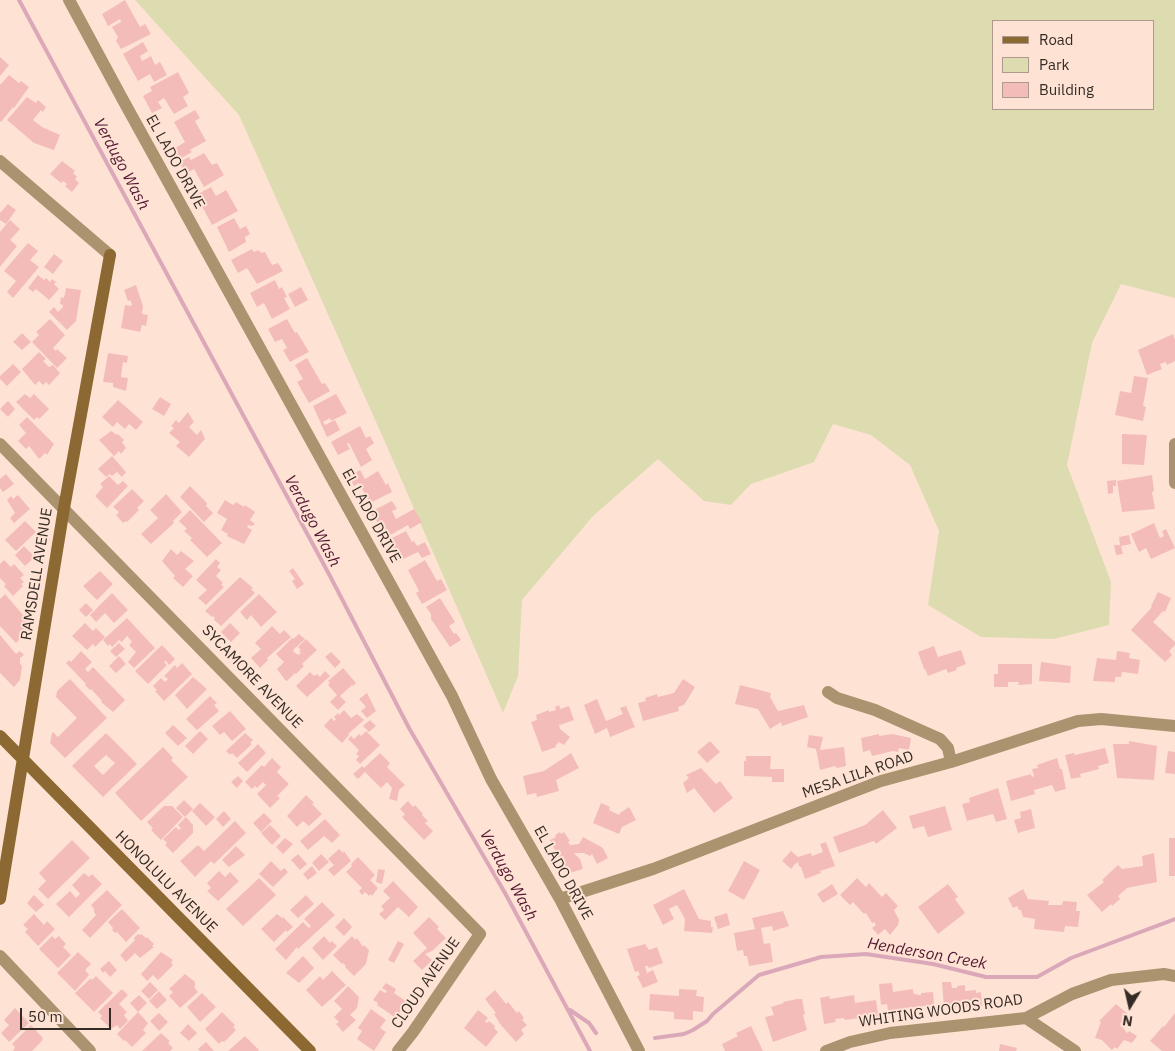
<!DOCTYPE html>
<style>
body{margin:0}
#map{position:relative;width:1175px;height:1051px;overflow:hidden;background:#fee3d4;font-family:"IBM Plex Sans",sans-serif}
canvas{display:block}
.legend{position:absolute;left:992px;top:20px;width:162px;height:90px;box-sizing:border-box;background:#fee3d4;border:1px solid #ae998e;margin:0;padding:6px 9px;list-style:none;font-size:15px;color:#352b25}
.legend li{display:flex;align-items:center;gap:10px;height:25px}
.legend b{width:25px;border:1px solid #ae998e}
.north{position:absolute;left:1105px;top:981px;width:50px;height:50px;-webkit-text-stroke:4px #fee3d4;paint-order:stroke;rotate:189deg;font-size:14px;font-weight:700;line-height:20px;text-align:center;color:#352b25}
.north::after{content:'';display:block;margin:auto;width:18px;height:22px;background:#352b25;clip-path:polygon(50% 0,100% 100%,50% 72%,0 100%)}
.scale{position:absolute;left:20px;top:1008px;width:91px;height:22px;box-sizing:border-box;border:2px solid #352b25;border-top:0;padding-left:6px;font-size:15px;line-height:18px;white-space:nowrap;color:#352b25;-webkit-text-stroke:4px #fee3d4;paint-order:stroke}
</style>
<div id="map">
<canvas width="1175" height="1051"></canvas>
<ul class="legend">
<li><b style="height:6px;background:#8c6932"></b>Road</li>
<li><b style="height:14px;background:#dddbb0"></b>Park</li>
<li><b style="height:14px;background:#f4bcb9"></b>Building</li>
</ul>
<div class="north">N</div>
<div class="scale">50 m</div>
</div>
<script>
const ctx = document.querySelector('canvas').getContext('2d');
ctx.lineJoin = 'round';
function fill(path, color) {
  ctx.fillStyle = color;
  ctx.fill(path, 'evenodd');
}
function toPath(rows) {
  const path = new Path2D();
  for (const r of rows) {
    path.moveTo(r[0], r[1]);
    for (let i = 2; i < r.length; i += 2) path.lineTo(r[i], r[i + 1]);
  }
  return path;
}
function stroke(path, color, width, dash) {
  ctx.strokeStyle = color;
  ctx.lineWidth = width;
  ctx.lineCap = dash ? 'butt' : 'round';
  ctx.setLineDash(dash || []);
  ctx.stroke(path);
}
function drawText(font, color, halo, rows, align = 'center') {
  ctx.font = font + ' "IBM Plex Sans",sans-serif';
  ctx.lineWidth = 4;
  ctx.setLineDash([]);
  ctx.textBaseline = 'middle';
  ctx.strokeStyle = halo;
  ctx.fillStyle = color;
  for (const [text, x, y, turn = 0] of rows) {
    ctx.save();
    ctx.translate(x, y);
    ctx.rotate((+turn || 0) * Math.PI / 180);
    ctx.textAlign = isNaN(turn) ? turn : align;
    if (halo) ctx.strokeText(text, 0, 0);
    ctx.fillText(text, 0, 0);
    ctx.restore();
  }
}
fill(toPath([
 [135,0,1175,0,1175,298,1121,284,1092,343,1067,465,1111,582,1109,625,1054,639,981,637,928,605,939,531,910,465,871,435,833,424,814,462,751,484,731,505,704,501,658,459,593,516,522,600,518,676,503,713,385,442,239,115],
 [994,21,1154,21,1154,109,994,109]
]), '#dddbb0');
stroke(toPath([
 [19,0,330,576,409,728,505,893,590,1051],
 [570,1010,589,1023,596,1033],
 [655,1038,684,1034,693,1030,707,1021,713,1014,759,975,821,957,866,954,933,964,986,977,1037,977,1071,958,1175,919]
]), '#dba8ba', 4);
fill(toPath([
 [125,0,140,27,145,24,151,34,121,49,116,41,118,37,112,27,121,22,120,19,108,26,102,14],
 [143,42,148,51,140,56,142,61,151,56,155,65,160,62,167,75,154,82,150,74,138,81,123,54],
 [0,57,9,65,0,76],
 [178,72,189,93,183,97,188,106,174,114,164,98,158,102,162,108,152,113,143,96,152,91,150,87],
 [9,75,19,83,21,81,29,87,14,108,13,107,1,122,0,121,0,85],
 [27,97,36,103,38,100,46,107,43,112,41,110,33,120,42,127,60,135,54,150,34,143,7,120],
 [195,110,200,118,195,121,206,141,190,150,192,152,178,160,172,150,185,142,174,122],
 [204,153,212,165,217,163,224,175,204,187,194,169,186,174,179,162,189,157,191,160],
 [62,161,75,171,73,173,77,177,75,179,79,183,72,192,65,186,67,184,63,181,61,183,50,174],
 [211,187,216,196,226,190,238,211,212,225,196,195],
 [8,204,16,210,6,224,0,220,0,213],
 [234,218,240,229,246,226,250,234,245,237,246,242,229,252,217,227],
 [10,220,20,229,10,240,17,246,0,267,0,232],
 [28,243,38,251,30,260,39,267,13,298,7,292,16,281,4,271],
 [252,249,254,252,258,250,262,253,265,252,272,265,278,263,283,271,257,284,247,268,238,273,231,260],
 [54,254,63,261,53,274,44,267],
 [38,275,44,280,46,278,50,282,52,279,56,282,54,284,59,289,49,300,36,289,33,292,28,288],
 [275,280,279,289,282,287,287,297,284,298,290,309,272,319,264,303,257,307,250,293],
 [136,285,143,306,142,314,148,315,146,326,142,325,140,332,121,328,125,305,131,306,132,304,130,300,128,301,124,290],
 [301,287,308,300,295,307,288,294],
 [66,288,81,290,76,321,67,330,49,312,54,307,58,312,63,307,63,305,60,304,61,297,64,298],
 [50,319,65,335,53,348,56,351,57,349,67,358,57,368,32,342,39,335,36,332],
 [287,319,295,333,297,332,309,352,290,362,283,350,287,348,282,339,275,342,268,329],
 [22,333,31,342,22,350,13,342],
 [1173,334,1175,340,1175,361,1167,365,1166,362,1160,364,1162,369,1147,375,1138,350],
 [39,352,46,359,43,361,49,367,53,365,60,373,49,385,46,382,43,385,39,381,35,385,22,369],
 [108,353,128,356,127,363,123,362,121,377,128,378,126,391,113,387,113,383,103,382],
 [307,358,322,384,325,383,330,391,309,403,297,382,303,379,295,365],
 [13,364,21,372,7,386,0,379,0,376],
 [1134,376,1148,378,1143,406,1146,407,1143,421,1115,415,1120,391,1131,393],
 [25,394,30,398,34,394,49,409,39,419,37,417,34,420,16,402],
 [336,394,347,413,331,421,330,418,323,422,325,425,335,420,340,430,327,437,313,406],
 [160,397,171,404,164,416,152,409],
 [118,400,143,422,136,430,129,424,125,429,117,422,113,427,102,417],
 [8,401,15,409,8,417,0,409],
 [188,412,194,422,189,427,197,435,201,430,205,439,189,457,176,446,180,442,169,433,174,428,171,426,176,420,179,423],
 [27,417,54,444,47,455,45,453,39,459,29,446,26,449,18,441,26,433,19,425],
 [360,426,366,438,370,436,374,443,366,449,372,460,361,467,349,443,347,444,350,449,338,455,331,442],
 [111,431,117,435,118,434,124,440,122,442,126,448,121,454,119,451,114,456,99,440],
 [1122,434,1147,435,1144,465,1122,464],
 [112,456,126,472,122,477,117,472,112,476,110,474,106,477,98,469],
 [360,470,365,479,378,471,386,485,388,483,392,492,370,503,359,483,354,486,349,476],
 [6,474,14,484,3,492,0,488,0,479],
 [1152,475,1154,491,1152,492,1155,509,1122,512,1117,481],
 [109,476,118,485,123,481,128,486,107,508,95,496,103,487,100,484],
 [1116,480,1116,486,1113,486,1113,493,1108,494,1107,481],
 [190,486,207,503,206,506,213,513,204,522,180,497],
 [132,489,144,501,137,508,139,510,127,522,126,521,123,523,116,515,119,512,113,507],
 [166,494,182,512,173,521,174,523,151,544,141,534,158,518,150,510],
 [18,495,30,509,14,523,10,518,15,513,7,500,11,496,13,499],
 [225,500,233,505,236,502,244,507,245,505,255,512,250,520,255,524,252,526,248,525,247,527,252,530,244,544,227,536,228,534,221,530,227,519,217,513],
 [392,501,397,509,392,511,396,519,414,509,422,522,410,529,408,525,385,538,375,518,374,519,370,512],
 [190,510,222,543,207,557,190,540,192,538,184,531,187,529,179,521],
 [25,521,36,532,16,551,5,540],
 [1154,523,1160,538,1164,536,1162,531,1166,529,1175,548,1151,559,1146,548,1139,552,1131,534],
 [406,531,412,542,414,541,417,546,425,542,431,554,422,558,418,552,397,562,386,541],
 [1129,535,1131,544,1121,546,1123,554,1116,555,1114,545,1120,545,1119,537],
 [24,546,35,557,25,566,15,555],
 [171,549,177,555,181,551,194,561,185,569,193,576,183,587,173,578,175,576,162,561],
 [216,559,220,563,217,567,221,570,216,576,223,583,221,585,224,587,206,605,198,598,207,590,196,580],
 [4,560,11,567,14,564,24,575,20,578,24,582,21,584,23,586,13,596,4,586,6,584,0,578,0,564],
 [425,560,437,581,441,579,447,590,422,604,416,593,419,591,408,570],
 [293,568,304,584,297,589,292,581,295,579,289,571],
 [100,571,113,584,97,600,83,586],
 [240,577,253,588,251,589,255,593,221,626,214,620,215,618,213,616,212,617,205,611],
 [1158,592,1171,598,1165,612,1163,611,1153,622,1175,642,1175,645,1169,651,1172,655,1165,662,1131,630,1152,607,1151,606],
 [112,593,128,610,114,623,105,613,96,622,90,615],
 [5,594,29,622,25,634,16,643,0,626,0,599],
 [259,594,277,612,261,627,251,615,247,620,240,612],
 [440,598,455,622,449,626,454,634,456,633,461,640,450,647,431,619,431,614,426,607],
 [86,603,93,610,86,617,79,610],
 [127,618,155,648,134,668,128,662,136,652,129,645,132,642,127,636,122,642,119,640,112,647,110,644,108,646,103,640],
 [85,623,93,631,96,628,105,637,95,647,93,644,87,650,72,636],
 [230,623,240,633,231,642,221,632],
 [272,626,280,634,284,630,291,637,267,658,268,660,260,668,251,658,261,649,255,643],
 [299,634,305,639,293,650,294,652,298,655,301,653,299,651,301,650,298,647,306,639,317,650,302,664,304,666,296,674,295,673,287,681,285,680,277,669,284,662,276,654,292,638,293,639],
 [0,635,16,654,20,651,24,655,20,658,20,664,22,666,20,680,14,687,0,673],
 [119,643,125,649,116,657,110,651],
 [162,645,175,659,169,665,166,661,164,662,167,665,148,684,135,671],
 [934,646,938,657,961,650,966,664,956,668,957,670,948,673,946,669,928,676,925,669,924,669,918,652],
 [81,651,92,662,85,669,88,672,93,667,125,700,113,712,101,702,102,701,91,689,90,690,85,685,86,684,66,663,69,660,71,662],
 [1117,651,1130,653,1129,658,1140,660,1138,674,1122,672,1121,677,1115,677,1115,682,1093,681,1097,658,1116,660],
 [331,652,341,662,335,668,325,657],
 [119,656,126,664,116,673,109,666],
 [1041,662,1071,666,1070,683,1039,681],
 [182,663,192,674,164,701,155,691,157,690,153,686,161,678,165,682,168,679,164,676,175,665,177,668],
 [998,664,1032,664,1032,684,1018,685,1019,682,1008,682,1008,687,994,687,994,674,998,674],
 [343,668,356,683,353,686,352,685,340,696,346,702,338,710,330,702,337,695,328,685,330,683,328,681],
 [325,671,330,676,307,697,296,686,310,672,314,676,317,674,320,677],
 [193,677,207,689,187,709,175,695],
 [70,679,107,718,65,758,50,743,52,733,53,732,58,737,77,718,56,697,57,691],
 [683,679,695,687,684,705,678,707,679,711,643,721,638,703,646,701,645,698,657,694,658,697,674,693],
 [740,685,771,693,770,697,778,711,804,705,808,717,782,726,781,722,770,729,758,709,735,704],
 [367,693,376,711,367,718,361,711,366,707,359,699],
 [210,696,217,703,214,705,219,711,197,730,186,719],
 [597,699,606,721,623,714,620,708,626,706,635,727,610,737,607,728,595,734,584,705],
 [559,705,560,709,569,706,574,720,560,725,559,724,560,729,570,737,564,745,559,742,556,745,556,747,542,752,531,722,537,720,536,715,549,710,549,712,556,710,555,707],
 [344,710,351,718,357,714,364,720,348,734,349,735,342,743,324,726,331,718,334,721,336,719,334,717,338,713,339,715],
 [230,711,246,729,232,741,224,732,220,735,212,726],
 [370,720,376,726,369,732,363,726],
 [173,725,187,738,178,746,165,733],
 [200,731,208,739,193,754,185,746],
 [366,731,380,745,360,764,356,760,359,756,356,754,359,750,348,739,351,736,354,739,359,734,361,736],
 [106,733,137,764,103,797,72,766],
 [106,755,115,763,103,775,94,766],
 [245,733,253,740,250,743,252,744,237,758,232,753,230,755,226,751],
 [879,734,879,736,892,734,911,738,909,750,899,748,898,752,893,751,872,756,870,750,863,752,861,738],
 [809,735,823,737,820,750,844,747,846,766,837,768,835,766,820,770,816,749,807,747],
 [710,741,720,752,707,763,697,752],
 [1129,741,1157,746,1154,780,1117,778,1113,744,1129,744],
 [258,744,266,753,247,772,238,763],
 [163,747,173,758,171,760,188,777,141,821,115,793],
 [1105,748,1109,763,1098,766,1099,769,1080,774,1081,777,1071,779,1065,755,1074,753,1075,755],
 [1168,751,1175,752,1175,774,1165,773],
 [380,753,390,763,387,767,405,785,399,790,397,801,389,799,392,788,387,782,381,788,365,772,358,779,353,774,362,766,364,768],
 [571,753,579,768,556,780,559,791,537,797,536,793,527,795,523,776,544,771],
 [746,756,771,756,770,769,784,769,784,782,772,782,772,777,744,776,744,761,746,761],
 [272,758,281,767,277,772,289,784,277,796,280,798,270,808,257,794,266,785,263,782,257,788,255,786,252,789,245,782,262,765,264,767],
 [1057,758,1060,769,1062,769,1066,789,1055,792,1052,785,1034,790,1035,794,1011,801,1006,781,1031,774,1032,777,1034,776,1032,769,1038,768,1037,765],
 [701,768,716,784,720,781,733,798,714,813,694,788,687,793,683,783,689,778,686,775],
 [238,776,243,781,237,788,231,782],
 [998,788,1007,819,996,822,993,814,967,821,962,804,970,802,969,798],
 [306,795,314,803,312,804,322,814,309,826,303,821,297,827,287,816],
 [184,800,193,809,185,817,176,808],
 [408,801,413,807,415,805,423,814,422,815,428,821,425,823,433,831,424,840,402,817,405,814,400,809],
 [200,803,215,817,206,826,192,811],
 [601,803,610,807,609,810,619,815,620,813,629,807,636,820,622,827,619,834,593,823],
 [164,806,172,806,183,817,161,840,151,830,153,828,147,822],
 [945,806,952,830,928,837,924,826,913,829,909,816],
 [1031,809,1035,828,1018,833,1014,820,1021,818,1020,812],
 [883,810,897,828,876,844,874,841,839,853,833,837,865,825],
 [224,811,231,819,223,827,216,819],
 [264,813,272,821,261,832,253,823],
 [186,817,193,825,193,833,173,853,165,845,167,843,163,839,176,827,179,830,181,828,178,825],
 [325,819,340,835,332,843,324,836,308,850,300,841],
 [235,821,246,833,214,864,211,861,195,877,180,861,198,845,204,851],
 [270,825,281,836,272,845,261,833],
 [560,832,561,834,564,832,570,841,568,842,570,845,579,844,583,837,603,848,608,858,597,864,592,854,590,856,584,853,574,853,580,859,583,869,570,873,569,870,566,872,550,840,556,837,555,835],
 [285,838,293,844,283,854,276,847],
 [1169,838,1175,838,1175,876,1169,876],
 [72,840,90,858,48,899,38,889,46,881,39,873],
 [826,842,835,866,820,871,821,873,805,879,801,867,800,867,798,864,799,862,795,864,791,869,782,861,791,851,798,857,811,853,812,856,823,852,820,844],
 [236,846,245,855,229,867,222,860],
 [339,849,343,853,344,851,351,861,334,876,328,870,334,865,328,859],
 [1154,853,1157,882,1127,888,1118,896,1120,899,1112,906,1111,904,1102,912,1087,895,1104,882,1102,880,1118,865,1122,869,1143,866,1142,856],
 [298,854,307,864,300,870,291,860],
 [321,854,329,862,319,871,312,863],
 [358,857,375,875,370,880,378,888,372,896,371,894,369,896,365,892,362,895,359,891,362,888,346,872,352,866,351,864],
 [271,861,281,871,284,868,288,872,273,887,259,874],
 [744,861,760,870,744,900,728,891],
 [312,866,317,873,308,880,303,874],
 [378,869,385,870,382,884,376,882],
 [219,871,225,877,230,872,239,881,218,901,207,891,211,888,207,883],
 [84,873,89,877,92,874,102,884,69,917,56,904,70,891,76,898,80,894,72,885],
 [259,878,276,895,243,926,226,909],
 [857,878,866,887,869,883,882,897,886,893,898,906,894,910,899,920,898,925,890,935,885,929,878,935,872,928,876,925,874,922,872,923,866,913,864,914,853,902,850,905,840,895],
 [393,881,418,907,409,917,398,907,385,920,379,914,384,910,381,906,390,898,383,891],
 [832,884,838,894,823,903,817,894],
 [948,884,958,897,955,899,965,913,938,934,918,907],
 [684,889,699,919,711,921,711,927,713,927,712,933,684,931,685,919,677,905,669,909,674,919,663,925,653,905],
 [1023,889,1028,899,1049,901,1048,905,1062,905,1063,901,1077,902,1076,911,1080,911,1078,927,1065,926,1064,932,1034,929,1035,919,1023,917,1021,910,1019,910,1017,906,1013,908,1008,898],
 [107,890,122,905,90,938,82,930,96,915,94,912,94,909,91,905],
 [34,895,44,905,36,912,27,903],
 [306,895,314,904,298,918,290,910],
 [322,902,335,915,298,949,297,947,286,960,275,949,303,922,309,928,311,926,304,919],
 [122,909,140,928,126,942,117,932,115,933,112,930,113,928,108,922],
 [783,911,789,926,773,931,772,926,761,928,764,944,770,943,773,962,749,966,747,956,744,956,743,950,737,951,734,933,755,929,752,918],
 [727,913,730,925,718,929,714,917],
 [34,914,44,925,47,921,55,929,38,946,25,932,28,929,23,925],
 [277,914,282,918,283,917,293,927,287,932,286,930,274,942,261,929],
 [429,917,439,927,437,929,446,938,432,951,425,954,432,960,422,970,413,961,427,948,413,933],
 [344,918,352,927,344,936,335,927],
 [138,934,140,935,141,934,146,938,147,937,154,944,152,946,154,947,140,958,135,953,126,962,120,955,135,940,134,938],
 [52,936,55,939,59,936,66,944,63,947,71,955,58,968,39,949],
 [324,936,330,943,332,941,337,946,323,960,312,948],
 [352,936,355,940,357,938,363,947,364,945,369,950,366,964,354,976,345,967,346,966,343,963,342,964,333,955],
 [398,941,404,944,394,963,388,960],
 [645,944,649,950,657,947,663,963,649,968,648,966,645,966,647,973,653,970,658,982,643,988,637,976,640,975,638,971,635,972,627,949],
 [78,952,91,964,85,970,89,975,75,991,57,973],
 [161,952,173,960,171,962,173,965,158,980,153,975,147,981,141,974],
 [303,956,314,968,299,983,286,973],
 [109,961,117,970,110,977,105,971,103,973,100,969],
 [332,971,346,985,322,1007,306,990,320,976,323,980],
 [185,974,195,982,195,986,194,987,198,992,180,1008,169,996,173,992,169,989],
 [96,976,113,993,94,1012,75,993,89,980,91,978,92,980],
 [150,982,158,990,149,999,141,991],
 [942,982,951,982,952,988,957,988,957,986,965,985,965,991,976,990,976,993,981,992,982,1006,944,1007],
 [386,983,396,989,394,993,407,1002,396,1018,377,1005,378,1003,373,1000,380,990,385,993,387,991,382,988],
 [892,983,893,992,913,989,913,993,918,995,921,995,921,993,933,992,934,1005,905,1008,905,1010,888,1010,887,1004,881,1005,879,984],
 [348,986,359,997,357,1008,350,1015,356,1020,343,1032,336,1024,339,1022,334,1017,342,1009,334,1001],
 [122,989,128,995,119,1004,127,1012,124,1015,128,1021,120,1029,117,1025,111,1029,100,1018,102,1016,98,1012],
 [679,989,697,990,696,996,704,997,703,1012,693,1011,693,1020,674,1019,674,1012,649,1010,650,994,679,996],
 [495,990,506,1004,508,1002,517,1013,519,1011,524,1018,522,1020,527,1025,521,1030,524,1034,516,1042,500,1024,494,1014,496,1013,485,999],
 [159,991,167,1000,157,1009,149,1001],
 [202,993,216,1007,200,1022,187,1007],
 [139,995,147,1003,138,1012,130,1003],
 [854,995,855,1003,876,1000,879,1020,868,1022,867,1017,845,1020,844,1018,835,1019,836,1022,824,1024,820,998,829,996,830,999],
 [797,999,802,999,805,1014,803,1015,807,1030,773,1042,765,1017,774,1015,771,1007,784,1003,783,1002],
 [1116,1004,1129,1015,1120,1024,1127,1033,1129,1031,1137,1036,1132,1043,1124,1040,1117,1049,1115,1047,1112,1050,1102,1040,1095,1038,1101,1022,1099,1021],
 [15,1008,29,1023,9,1042,1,1033,9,1025,4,1020],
 [371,1009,386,1020,380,1028,386,1032,374,1051,357,1039,362,1031,358,1028],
 [478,1010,488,1018,485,1021,487,1023,489,1021,495,1026,494,1028,498,1032,486,1047,464,1028],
 [138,1012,148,1023,143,1030,146,1033,132,1047,125,1040,124,1041,117,1034],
 [222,1012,235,1025,233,1027,236,1030,224,1042,222,1041,219,1044,205,1029],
 [159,1013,168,1022,159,1031,150,1021],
 [1175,1013,1175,1051,1162,1051,1150,1041,1163,1026,1164,1027],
 [188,1024,197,1033,189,1041,180,1033],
 [31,1025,43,1038,41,1042,32,1051,13,1051,15,1047,12,1044],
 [751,1026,763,1051,725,1051,722,1044,738,1036,736,1033],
 [161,1033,170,1041,168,1043,173,1048,170,1051,142,1051],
 [245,1036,259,1050,258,1051,228,1051],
 [206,1042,214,1051,200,1051,198,1049],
 [1000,1044,1017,1048,1016,1051,999,1051]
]), '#f4bcb9');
stroke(toPath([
 [69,0,123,100,452,696,491,779,560,899,639,1051],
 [0,161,110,255],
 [0,444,480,934,413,1032,398,1051],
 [1175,444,1175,483],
 [828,692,837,698,875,710,940,739,948,748,951,762],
 [560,899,653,869,881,781,951,762,1078,721,1101,719,1175,726],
 [0,956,90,1051],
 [1026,1018,1075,1051],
 [826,1051,850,1042,890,1033,1026,1018,1072,994,1111,980,1164,974,1175,976]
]), '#ab9370', 12);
stroke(toPath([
 [0,736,310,1051],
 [0,899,64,508,110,255]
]), '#8c6932', 12);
drawText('15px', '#352b25', '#fee3d4', [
 ["EL LADO DRIVE",175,162,61],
 ["EL LADO DRIVE",371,516,61],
 ["RAMSDELL AVENUE",37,574,-81],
 ["SYCAMORE AVENUE",252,677,46],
 ["MESA LILA ROAD",858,775,-19],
 ["EL LADO DRIVE",563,873,61],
 ["HONOLULU AVENUE",166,882,45],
 ["CLOUD AVENUE",426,983,-55],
 ["WHITING WOODS ROAD",941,1011,-8]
]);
drawText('italic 16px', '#541834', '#fee3d4', [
 ["Verdugo Wash",121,164,62],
 ["Verdugo Wash",312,521,62],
 ["Verdugo Wash",508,875,61],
 ["Henderson Creek",927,954,10]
]);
</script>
